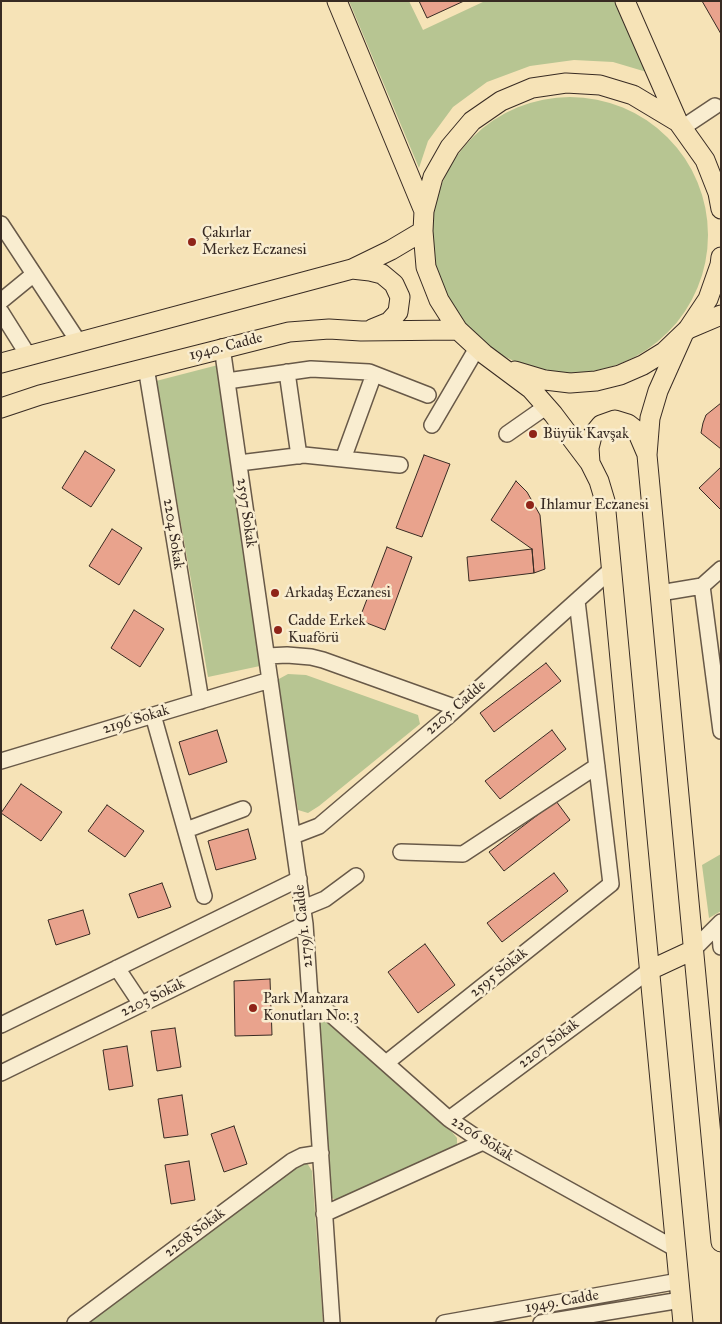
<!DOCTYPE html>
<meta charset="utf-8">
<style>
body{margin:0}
#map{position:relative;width:722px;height:1324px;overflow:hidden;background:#f6e3b7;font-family:"IM FELL Great Primer",serif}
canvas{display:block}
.frame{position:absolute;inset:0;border:2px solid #382b23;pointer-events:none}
</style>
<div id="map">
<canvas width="722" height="1324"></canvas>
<div class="frame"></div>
</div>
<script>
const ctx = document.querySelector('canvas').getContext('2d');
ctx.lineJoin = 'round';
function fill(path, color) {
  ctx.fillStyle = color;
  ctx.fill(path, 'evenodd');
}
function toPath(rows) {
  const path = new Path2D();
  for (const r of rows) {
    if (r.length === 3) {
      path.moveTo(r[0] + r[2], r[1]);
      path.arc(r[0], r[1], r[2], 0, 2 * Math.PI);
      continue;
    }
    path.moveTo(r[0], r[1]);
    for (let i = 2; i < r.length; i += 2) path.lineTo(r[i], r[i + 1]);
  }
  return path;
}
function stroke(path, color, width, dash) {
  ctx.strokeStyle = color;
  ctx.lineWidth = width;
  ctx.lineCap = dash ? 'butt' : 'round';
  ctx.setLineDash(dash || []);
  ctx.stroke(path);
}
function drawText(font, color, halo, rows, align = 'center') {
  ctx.font = font + ' "IM FELL Great Primer",serif';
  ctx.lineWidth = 5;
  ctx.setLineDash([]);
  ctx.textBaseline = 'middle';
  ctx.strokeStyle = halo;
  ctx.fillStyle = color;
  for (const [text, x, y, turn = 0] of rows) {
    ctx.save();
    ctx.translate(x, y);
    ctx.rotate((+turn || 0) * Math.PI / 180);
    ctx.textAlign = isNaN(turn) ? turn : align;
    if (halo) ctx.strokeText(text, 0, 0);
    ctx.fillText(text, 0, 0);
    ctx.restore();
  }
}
fill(toPath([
 [349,1,409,1,423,30,485,1,614,1,650,73,613,62,574,60,530,66,487,82,453,107,428,141,419,168],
 [570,235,138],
 [218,365,260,666,208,677,156,381],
 [288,674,306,675,418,715,420,724,319,806,308,813,298,810,277,680],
 [721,854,721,911,709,918,702,865],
 [318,1017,321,1017,452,1132,457,1138,457,1144,455,1148,339,1201,329,1197],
 [302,1163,307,1163,312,1171,323,1323,82,1323]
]), '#b7c592');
const building = toPath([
 [419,1,464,1,427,18,419,1],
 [702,1,721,1,721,34,702,1],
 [721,403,721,449,701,433,703,423,706,415,721,403],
 [85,451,115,470,91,507,62,488,85,451],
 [424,455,450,464,422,537,396,528,424,455],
 [721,467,721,510,699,488,721,467],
 [516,481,527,492,540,515,545,569,534,573,532,549,491,520,516,481],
 [112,529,142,548,119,585,89,566,112,529],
 [387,547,412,557,385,630,359,620,387,547],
 [532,549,534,573,469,581,467,557,532,549],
 [134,610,164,629,140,667,111,648,134,610],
 [546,663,561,681,494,732,480,713,546,663],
 [217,730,227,762,189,775,179,742,217,730],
 [552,730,566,749,500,799,485,781,552,730],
 [21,784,62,812,41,841,1,813,21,784],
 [556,801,570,820,504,871,489,852,556,801],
 [107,805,144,831,125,857,88,831,107,805],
 [248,829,256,859,216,870,208,841,248,829],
 [554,873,568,891,502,942,487,923,554,873],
 [162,883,171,907,138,918,129,894,162,883],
 [83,910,90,934,56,945,48,920,83,910],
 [425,944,455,985,418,1013,388,972,425,944],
 [270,979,272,1035,235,1036,234,981,270,979],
 [175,1028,181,1067,157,1071,151,1031,175,1028],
 [127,1046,133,1086,109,1090,103,1050,127,1046],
 [182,1095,188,1135,164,1138,158,1099,182,1095],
 [234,1126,247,1164,224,1172,211,1134,234,1126],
 [189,1161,195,1200,171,1204,165,1165,189,1161]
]);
fill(building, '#e9a38d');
stroke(building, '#382b23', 1);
const minor = toPath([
 [682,128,715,106],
 [1,224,78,341],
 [1,301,34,274],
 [1,312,28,355],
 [222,347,305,924,332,1323],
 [146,367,201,701],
 [287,372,299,456],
 [227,381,311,369,369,372,428,395],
 [432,425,477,348],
 [507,434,547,406],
 [343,459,374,374],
 [239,463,304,455,400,465],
 [702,586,721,731],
 [660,593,702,586,721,569],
 [267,656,287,655,311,657,323,660,457,708],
 [153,715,204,896],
 [1,761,270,680],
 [186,830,243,809],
 [293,836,319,826,446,718,612,569],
 [401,852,463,854,597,766],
 [303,908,325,899,356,876],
 [719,924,721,947],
 [693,950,721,922],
 [117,968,141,1004],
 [310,996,449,1119,483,1142,676,1249],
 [1,1025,299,879],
 [386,1063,611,884,577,601],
 [1,1073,305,924],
 [449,1119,650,970],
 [324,1214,483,1142],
 [75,1323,292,1161,302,1156,321,1153],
 [444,1323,679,1281],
 [541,1323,681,1300]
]);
const major = toPath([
 [337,1,424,211],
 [625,1,678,122,705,160,718,193,721,209],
 [678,122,633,95,600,85,566,83,532,88,501,101,472,121,450,147,433,177,424,211,423,231,426,267,439,300,458,330,484,354,531,389,553,414,590,463,599,481,605,501,683,1323],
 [352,269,370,271,382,274,394,284,400,297,398,312,389,322,372,329],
 [688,329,721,315],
 [683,335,658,391,650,418,647,455,721,1242],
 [1,363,352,269,391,250,423,231],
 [515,371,545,380,570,383,596,381,620,375,643,365,664,352,688,329,708,299,720,265,721,257],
 [1,408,40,395,289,332,329,329,361,331,458,330],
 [590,463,589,448,592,436,601,425,615,420,628,424,637,431,646,452],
 [650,970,693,950]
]);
stroke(minor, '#685948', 18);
stroke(major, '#382b23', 21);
stroke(minor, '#f9edd0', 15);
stroke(major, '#f6e3b7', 19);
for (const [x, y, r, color] of [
 [192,242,5,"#8f2418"],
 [533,434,5,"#8f2418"],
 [530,505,5,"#8f2418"],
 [275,593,5,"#8f2418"],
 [278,630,5,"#8f2418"],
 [253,1008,5,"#8f2418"]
]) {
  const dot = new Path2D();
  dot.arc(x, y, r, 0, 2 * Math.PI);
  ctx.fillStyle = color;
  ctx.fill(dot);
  stroke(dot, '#f9edd0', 2);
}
drawText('15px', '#382b23', '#f9edd0', [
 ["Çakırlar",202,233],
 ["Merkez Eczanesi",202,250],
 ["Büyük Kavşak",543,434],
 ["Ihlamur Eczanesi",540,505],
 ["Arkadaş Eczanesi",285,593],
 ["Cadde Erkek",288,621],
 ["Kuaförü",288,638],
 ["Park Manzara",263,999],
 ["Konutları No: 3",263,1016]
], 'left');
drawText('15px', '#382b23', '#f9edd0', [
 ["1940. Cadde",226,347,-14],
 ["2597 Sokak",246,513,82],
 ["2204 Sokak",173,534,81],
 ["2205. Cadde",456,708,-41],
 ["2196 Sokak",136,720,-17],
 ["2179/1. Cadde",304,926,-96],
 ["2595 Sokak",499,973,-39],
 ["2203 Sokak",153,998,-26],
 ["2207 Sokak",549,1044,-37],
 ["2206 Sokak",482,1139,32],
 ["2208 Sokak",195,1233,-37],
 ["1949. Cadde",562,1302,-10]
]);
</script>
